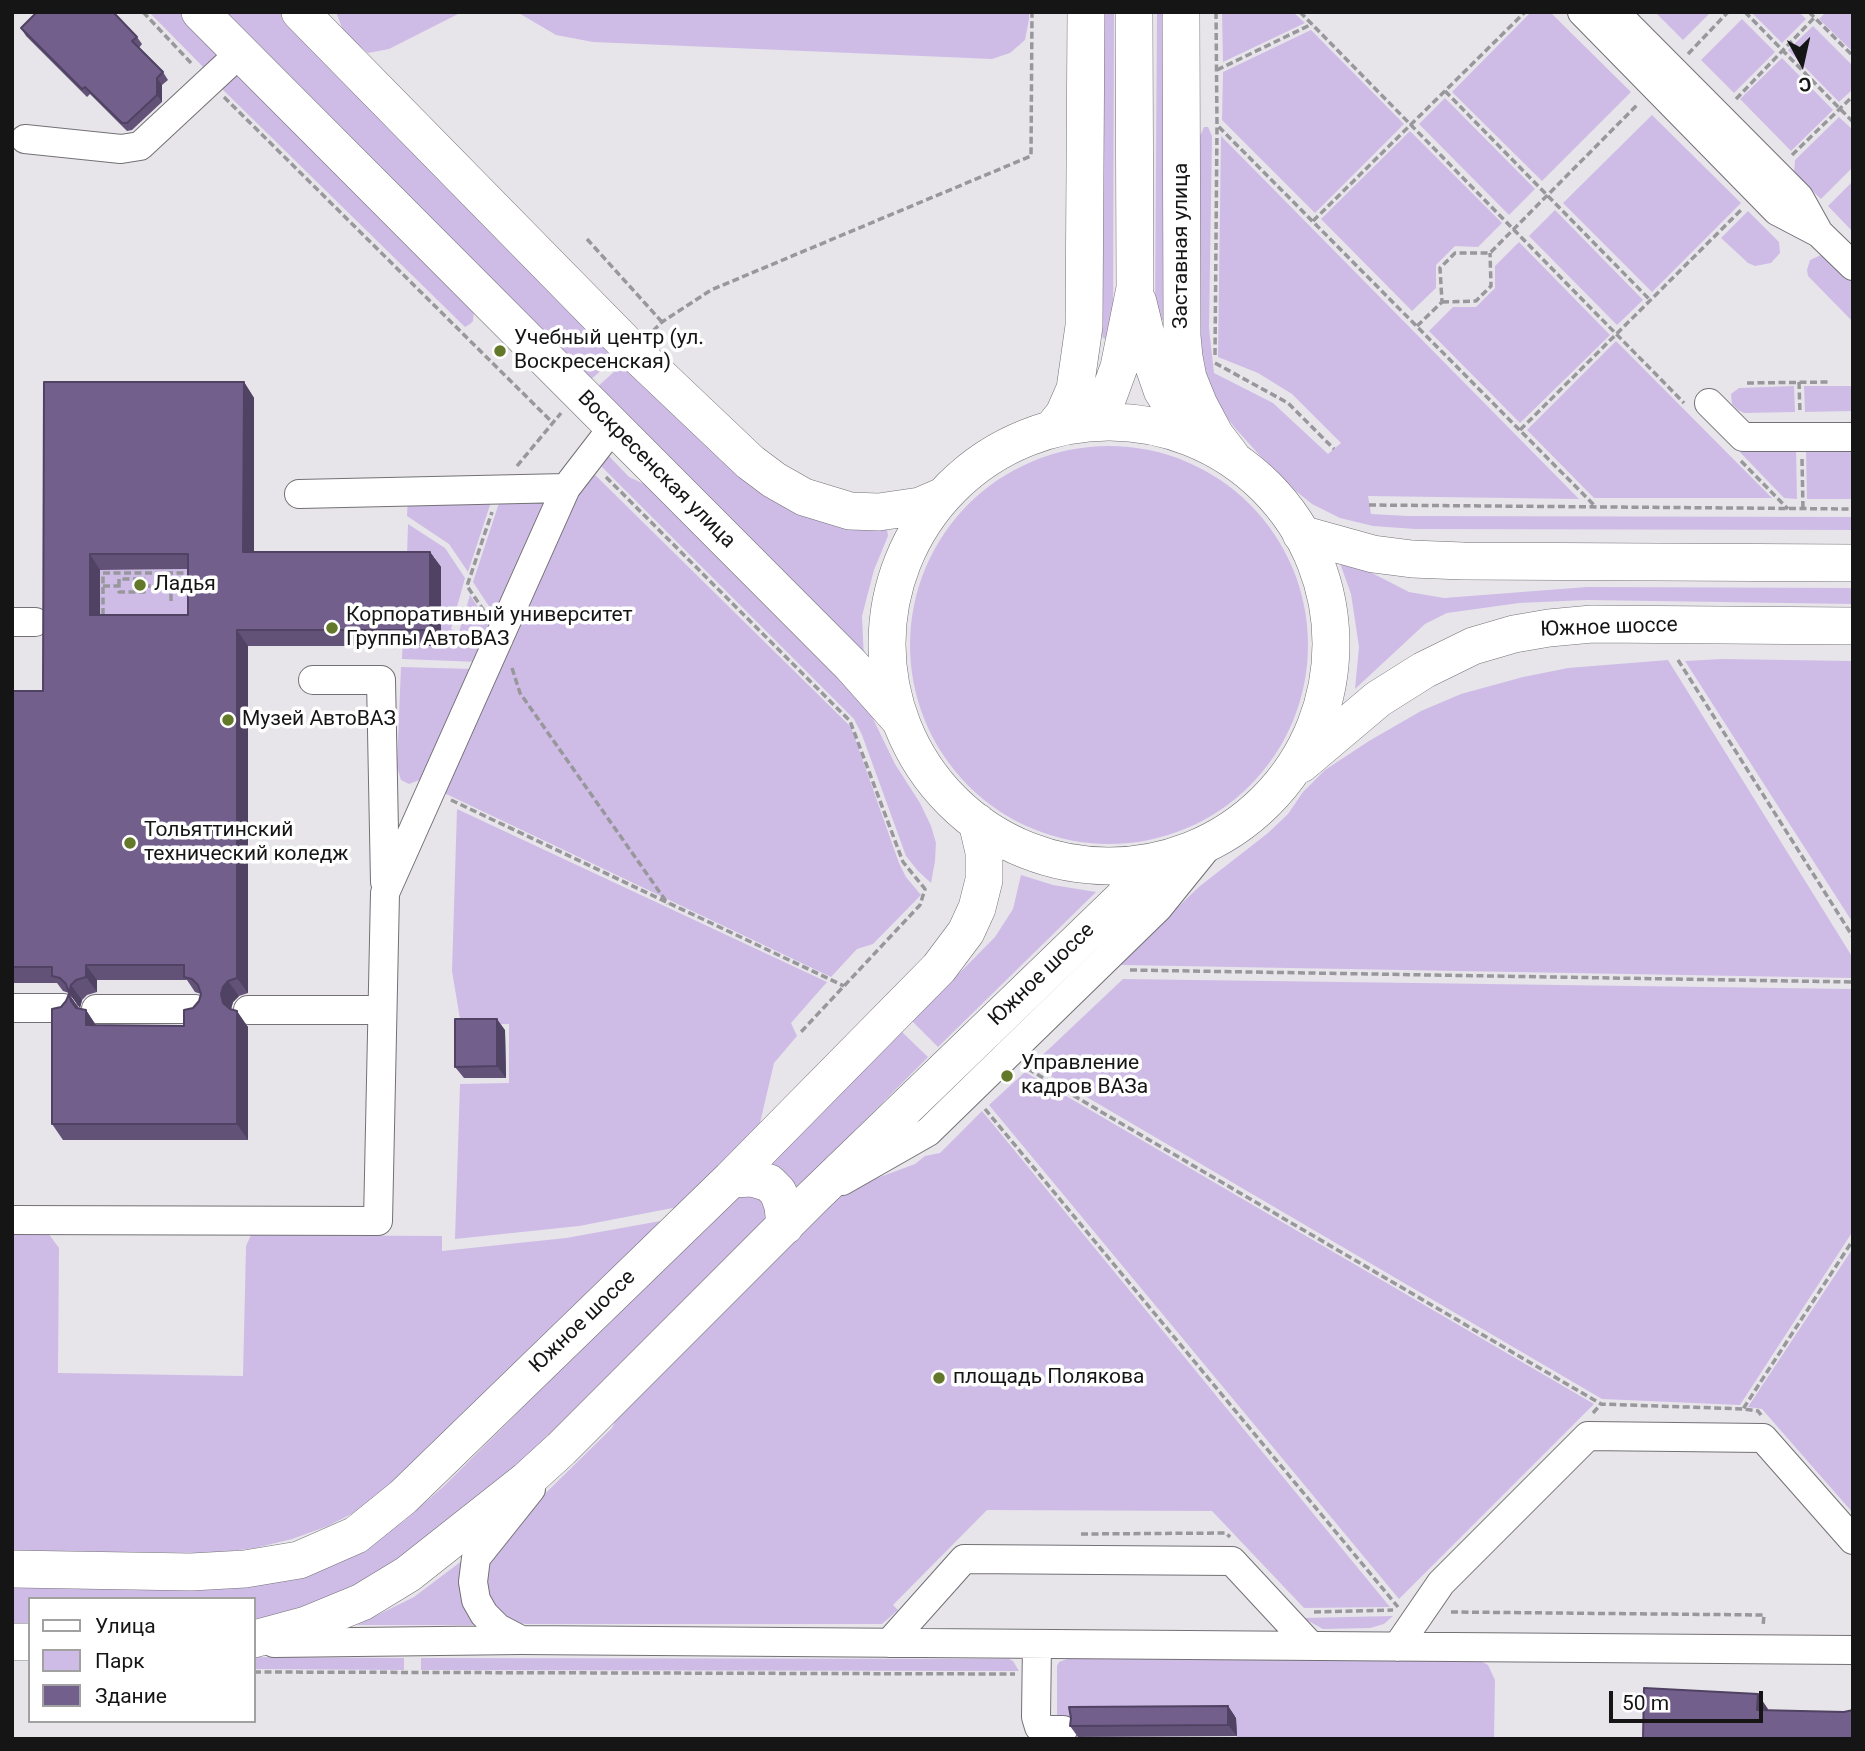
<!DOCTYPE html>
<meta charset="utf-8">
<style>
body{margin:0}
#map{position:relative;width:1865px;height:1751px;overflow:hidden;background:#e7e5ea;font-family:Roboto,sans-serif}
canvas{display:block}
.frame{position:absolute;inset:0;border:14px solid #151516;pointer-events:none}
.legend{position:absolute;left:28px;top:1597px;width:228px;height:126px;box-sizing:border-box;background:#fff;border:2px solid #a1a1a2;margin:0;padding:9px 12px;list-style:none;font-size:21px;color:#151516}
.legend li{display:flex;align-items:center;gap:14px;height:35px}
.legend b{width:35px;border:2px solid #a1a1a2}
.north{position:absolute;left:1767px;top:28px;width:70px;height:70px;-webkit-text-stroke:5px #fff;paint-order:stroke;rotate:172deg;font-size:19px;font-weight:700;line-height:28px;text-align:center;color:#151516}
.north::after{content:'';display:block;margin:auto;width:24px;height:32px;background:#151516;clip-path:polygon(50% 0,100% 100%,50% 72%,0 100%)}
.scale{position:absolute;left:1609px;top:1691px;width:154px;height:32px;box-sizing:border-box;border:4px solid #151516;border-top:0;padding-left:9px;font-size:21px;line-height:24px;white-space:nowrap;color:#151516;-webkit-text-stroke:5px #fff;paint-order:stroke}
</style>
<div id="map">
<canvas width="1865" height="1751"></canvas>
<div class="frame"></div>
<ul class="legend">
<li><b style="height:9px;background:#fff"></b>Улица</li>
<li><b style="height:19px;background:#cebce7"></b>Парк</li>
<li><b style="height:19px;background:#735f8c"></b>Здание</li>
</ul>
<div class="north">С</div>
<div class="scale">50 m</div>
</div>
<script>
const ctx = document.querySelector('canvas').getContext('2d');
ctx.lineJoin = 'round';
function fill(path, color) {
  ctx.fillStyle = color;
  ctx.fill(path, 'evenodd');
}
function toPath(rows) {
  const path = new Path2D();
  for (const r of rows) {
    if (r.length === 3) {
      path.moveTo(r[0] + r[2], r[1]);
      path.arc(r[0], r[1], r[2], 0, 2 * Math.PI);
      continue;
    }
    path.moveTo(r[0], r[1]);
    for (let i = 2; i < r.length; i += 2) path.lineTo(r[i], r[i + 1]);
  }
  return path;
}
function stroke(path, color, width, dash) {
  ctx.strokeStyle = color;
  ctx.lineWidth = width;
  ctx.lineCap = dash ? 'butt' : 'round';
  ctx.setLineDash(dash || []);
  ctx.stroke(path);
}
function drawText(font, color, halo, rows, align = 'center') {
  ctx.font = font + ' Roboto,sans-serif';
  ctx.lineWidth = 7;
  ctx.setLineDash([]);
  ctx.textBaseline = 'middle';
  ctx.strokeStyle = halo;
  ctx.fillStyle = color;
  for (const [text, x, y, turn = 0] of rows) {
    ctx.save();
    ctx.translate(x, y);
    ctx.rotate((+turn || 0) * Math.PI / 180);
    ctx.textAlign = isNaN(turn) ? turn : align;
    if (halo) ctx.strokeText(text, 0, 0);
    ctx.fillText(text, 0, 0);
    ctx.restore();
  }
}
fill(toPath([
 [149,12,189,12,221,50,208,72],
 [222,12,284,12,621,353,588,382],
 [336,12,462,12,389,49,368,53,344,33],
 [517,12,1029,12,1029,19,1025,40,1010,53,992,59,593,42,556,35],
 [1102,12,1114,12,1113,332,1108,339,1103,338,1101,332],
 [1157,12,1169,12,1167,317,1160,322,1155,311],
 [1222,12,1293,12,1305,23,1223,62],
 [1531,12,1550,12,1631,92,1542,181,1452,92],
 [1655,12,1711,12,1683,40],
 [1751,12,1799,12,1806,19,1782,43],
 [1826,12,1853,12,1853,52,1819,19],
 [1742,19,1775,52,1734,93,1701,60],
 [1813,26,1853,66,1853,89,1839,102,1788,50],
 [1311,30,1404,124,1315,213,1222,120,1223,72],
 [1782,58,1833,110,1791,151,1740,99],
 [236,71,474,310,473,321,470,324,465,327,218,85],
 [1445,98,1535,189,1509,215,1419,124],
 [1652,115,1741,203,1652,292,1563,203],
 [1839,117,1853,130,1853,167,1821,199,1794,173,1795,160],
 [1204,127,1208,127,1212,136,1209,328,1214,373,1273,403,1328,454,1341,443,1292,394,1258,373,1218,357,1221,136,1579,499,1368,496,1371,514,1408,516,1853,517,1853,530,1415,529,1373,526,1340,518,1312,504,1281,479,1235,428,1222,411,1202,367,1198,347,1200,136],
 [1410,131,1502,223,1478,247,1455,246,1436,265,1436,288,1412,311,1321,219],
 [1853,181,1853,232,1828,206],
 [1555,210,1643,300,1617,325,1529,236],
 [1748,211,1779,242,1780,253,1771,263,1755,266,1748,263,1721,238],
 [1519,242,1610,335,1520,423,1429,331,1453,307,1476,307,1495,288,1495,266],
 [1823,254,1853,278,1853,322,1808,276,1807,270,1810,260],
 [1616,341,1772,498,1594,498,1527,430],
 [627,360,730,461,887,529,888,536,874,570,862,616,864,660,595,389],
 [1794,386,1795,412,1744,413,1738,410,1732,404,1731,394,1739,388],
 [1804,386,1853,386,1853,411,1805,412],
 [1109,645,199],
 [1736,448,1796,449,1797,499,1784,498],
 [1806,449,1853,449,1853,499,1807,499],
 [608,455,629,477,668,495,860,692,895,764,920,803,931,826,936,843,935,861,931,883,918,871,906,856,862,735,854,719,594,459],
 [589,469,851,727,899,863,906,877,921,895,873,944,857,949,831,977,442,792],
 [408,498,492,499,468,572,449,544,407,516],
 [500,500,551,501,498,620,473,582],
 [408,524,445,548,465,578,451,629,459,632,470,595,493,629,479,662,402,659,403,634,434,634,435,557,407,557],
 [1337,555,1409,592,1444,598,1587,587,1853,588,1853,604,1587,600,1519,603,1447,613,1425,624,1355,689,1359,647,1351,594],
 [199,569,199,631,100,630,100,570],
 [1722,659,1853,661,1853,923,1685,661],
 [1668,660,1853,958,1853,978,1121,965,1032,1048,1030,1047,1200,886,1268,833,1288,814,1303,792,1325,770,1369,741,1421,711,1461,694,1523,677,1568,668],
 [401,667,473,669,422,779,409,784,401,780,397,767],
 [457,809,827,982,791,1023,797,1036,774,1063,760,1123,678,1207,579,1226,455,1239,460,1084,509,1083,509,1024,461,1025,452,971],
 [1021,875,1053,885,1096,892,938,1047,912,1021,995,937,1013,909],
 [1123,979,1853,989,1853,1231,1740,1405,1602,1399,1032,1065],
 [902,1032,928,1057,788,1198,762,1169],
 [1025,1072,1594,1404,1399,1599,989,1105],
 [982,1111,1390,1607,1304,1608,1212,1511,987,1510,893,1605,898,1610,882,1624,527,1624,514,1623,497,1614,485,1598,487,1561,509,1529,612,1428,624,1403,837,1193,915,1164,925,1156,940,1153],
 [757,1186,769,1215,524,1459,416,1557,325,1602,277,1615,254,1619,254,1599,30,1599,30,1625,12,1625,12,1584,356,1552,404,1521,443,1487,743,1188],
 [666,1220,447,1438,367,1506,328,1526,292,1539,255,1548,214,1553,12,1551,12,1233,48,1233,59,1248,58,1373,243,1376,246,1246,251,1235,442,1236,442,1251,566,1238],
 [1853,1248,1853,1513,1762,1409,1748,1407],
 [467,1557,480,1625,357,1625,414,1597],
 [1393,1616,1384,1624,1370,1628,1323,1629,1303,1618],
 [254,1657,404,1658,404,1670,254,1669],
 [421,1658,1009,1659,1013,1661,1019,1671,421,1670],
 [1067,1659,1477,1659,1488,1665,1495,1680,1494,1739,1237,1739,1236,1716,1066,1717,1057,1719,1057,1666,1059,1662]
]), '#cebce7');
const minor = toPath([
 [1582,12,1777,211,1819,233],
 [1615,12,1799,197,1819,233,1853,266],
 [25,139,121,149,140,146,241,52],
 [1709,403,1743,437,1853,437],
 [299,494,566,488],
 [12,622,35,622],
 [313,680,381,680,385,882],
 [12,1008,63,1008],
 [96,1009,195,1009],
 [248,1010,381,1010],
 [842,1181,928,1132,1158,908,1209,845],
 [12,1220,378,1221,385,893,566,488,613,427],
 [521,1640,498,1628,484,1614,476,1600,473,1582,476,1558,531,1489],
 [274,1643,521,1640,1853,1650],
 [889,1643,964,1559,1232,1561,1311,1646],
 [1037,1644,1036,1717,1039,1727,1046,1730,1063,1730],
 [1397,1647,1441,1583,1588,1436,1763,1438,1853,1540]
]);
const major = toPath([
 [200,12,851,665,898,718],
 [300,12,632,350,750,462,774,480,804,497,850,511,879,512,920,506,941,497],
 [1181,12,1182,336,1184,357,1188,378,1199,405,1215,435,1231,456],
 [1138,302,1153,364,1162,390,1174,409,1202,440],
 [1092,421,1108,397,1119,367,1135,288,1134,12],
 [1109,644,222],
 [1053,428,1064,414,1075,389,1084,326,1086,12],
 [1301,534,1373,554,1412,559,1463,561,1853,563],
 [1301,764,1378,699,1424,670,1473,646,1514,634,1549,628,1592,624,1853,626],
 [731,1179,753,1178,769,1183,778,1192,783,1206,785,1226],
 [12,1569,191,1572,245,1569,299,1560,356,1535,403,1497,731,1179,939,968,966,932,977,908,984,880,984,852,977,822],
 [254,1639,306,1625,362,1602,408,1574,527,1480,561,1449,812,1198,1157,865],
 [12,1642,30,1642]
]);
stroke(minor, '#737175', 30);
stroke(major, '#737175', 38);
stroke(toPath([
 [143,12,192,64],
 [1216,12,1217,125,1596,507],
 [1300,12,1684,403],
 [1745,12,1853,122],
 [1809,12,1853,56],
 [1688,54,1728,12],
 [1217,70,1312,24],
 [1445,91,1651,301],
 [224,97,552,422],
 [1736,99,1814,18],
 [1792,155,1853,96],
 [1313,221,1525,12],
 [587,239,662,322],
 [1442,302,1476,301,1491,286,1490,253],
 [1417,326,1442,302,1440,268,1455,253,1490,253,1638,104],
 [653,331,662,322,711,290,1031,156,1032,12],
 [1215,355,1217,125],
 [1215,363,1288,403,1334,449],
 [1799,382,1800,413],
 [1747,383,1828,382],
 [1520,430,1743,208],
 [1802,459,1803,510],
 [1741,461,1788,509],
 [517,466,561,413],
 [606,477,850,721,903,862,925,889,920,905,800,1033],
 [1369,505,1853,509],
 [103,573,196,573,195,628,103,627,103,573],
 [103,586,119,586,119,592,144,592,144,586,190,586],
 [119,586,119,579,144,579,144,586],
 [171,601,171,586],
 [484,611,467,586,492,512],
 [1678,660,1853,937],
 [512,668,520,693,668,904],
 [451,800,844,986],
 [1130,970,1853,982],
 [1028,1069,1601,1404,1743,1409],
 [985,1109,1398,1607],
 [1593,1413,1601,1404],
 [1761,1415,1758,1411,1743,1409,1853,1240],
 [1081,1534,1226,1533,1230,1537],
 [1314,1612,1393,1610],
 [1451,1612,1764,1615,1763,1627],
 [254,1672,1015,1674]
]), '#98979b', 3.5, [7, 3.5]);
stroke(minor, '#fff', 28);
stroke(major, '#fff', 37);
fill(toPath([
 [21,28,137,37,142,44,139,48,163,72,168,80,162,85,162,102,132,130,127,131,90,94,87,97,26,36],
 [44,382,244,382,254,398,254,552,430,552,441,567,441,646,248,646,248,993,239,996,233,1002,231,1009,248,1027,248,1140,63,1140,52,1124,61,1007,66,1001,69,994,79,1008,86,1010,96,1025,184,1026,193,1008,199,1001,201,994,195,992,187,980,97,980,97,992,87,995,82,1000,80,1008,69,993,63,991,57,983,12,983,12,691,43,691],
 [188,569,188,615,100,615,100,570],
 [505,1030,506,1078,464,1078,455,1067],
 [1228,1706,1236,1718,1237,1736,1078,1737,1070,1726]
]), '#635278');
fill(toPath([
 [157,78,162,85,162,102,157,95],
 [244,382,254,398,254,567,243,552],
 [430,552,441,567,441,646,430,630],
 [90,554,100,570,100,630,90,615],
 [237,630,248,646,248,993,237,978],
 [86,965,97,980,97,992,86,977],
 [228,981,239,996,233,1002,231,1009,234,1019,223,1003,221,994,223,987],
 [71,985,82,1000,80,1008,69,993],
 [69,994,79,1009,81,1017,71,1001],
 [86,1010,96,1026,86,1025],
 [237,1011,248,1027,248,1140,237,1124],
 [497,1019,505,1030,506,1078,497,1066],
 [1758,1694,1768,1709,1768,1726,1757,1710],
 [1228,1706,1236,1718,1237,1736,1228,1725]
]), '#504262');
const building = toPath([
 [37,12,113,12,137,37,132,41,163,72,157,78,157,95,127,123,122,123,85,87,82,89,21,28,37,12],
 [44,382,244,382,243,552,430,552,430,630,237,630,237,978,228,981,223,987,221,994,223,1003,230,1009,237,1011,237,1124,52,1124,52,1009,61,1007,66,1001,69,994,71,1001,76,1008,86,1010,86,1025,184,1026,184,1010,193,1008,199,1001,201,994,198,985,192,979,184,977,184,965,86,965,86,977,76,980,71,985,69,993,66,984,60,978,52,976,52,967,12,967,12,691,43,691,44,382],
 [90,554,188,554,188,615,90,615,90,554],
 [455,1019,497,1019,497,1066,455,1067,455,1019],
 [1644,1688,1758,1694,1757,1710,1844,1712,1853,1710,1853,1739,1643,1739,1644,1688],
 [1228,1706,1228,1725,1070,1726,1071,1718,1069,1707,1228,1706]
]);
fill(building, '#735f8c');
stroke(building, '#504262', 2);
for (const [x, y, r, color] of [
 [500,351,7,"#637829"],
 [140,585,7,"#637829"],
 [332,628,7,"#637829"],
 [228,720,7,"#637829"],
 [130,843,7,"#637829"],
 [1007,1076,7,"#637829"],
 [939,1378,7,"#637829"]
]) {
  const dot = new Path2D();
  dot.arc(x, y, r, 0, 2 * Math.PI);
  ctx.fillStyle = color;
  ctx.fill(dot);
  stroke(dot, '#fff', 2.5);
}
drawText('21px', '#151516', '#fff', [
 ["Заставная улица",1182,246,-90],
 ["Воскресенская улица",656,470,45],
 ["Южное шоссе",1609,628,-2],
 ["Южное шоссе",1042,975,-44],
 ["Южное шоссе",583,1322,-44]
]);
drawText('21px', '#151516', '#fff', [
 ["Учебный центр (ул.",514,339],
 ["Воскресенская)",514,363],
 ["Ладья",154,585],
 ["Корпоративный университет",346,616],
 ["Группы АвтоВАЗ",346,640],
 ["Музей АвтоВАЗ",242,720],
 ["Тольяттинский",144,831],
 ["технический коледж",144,855],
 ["Управление",1021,1064],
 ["кадров ВАЗа",1021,1088],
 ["площадь Полякова",953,1378]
], 'left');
</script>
